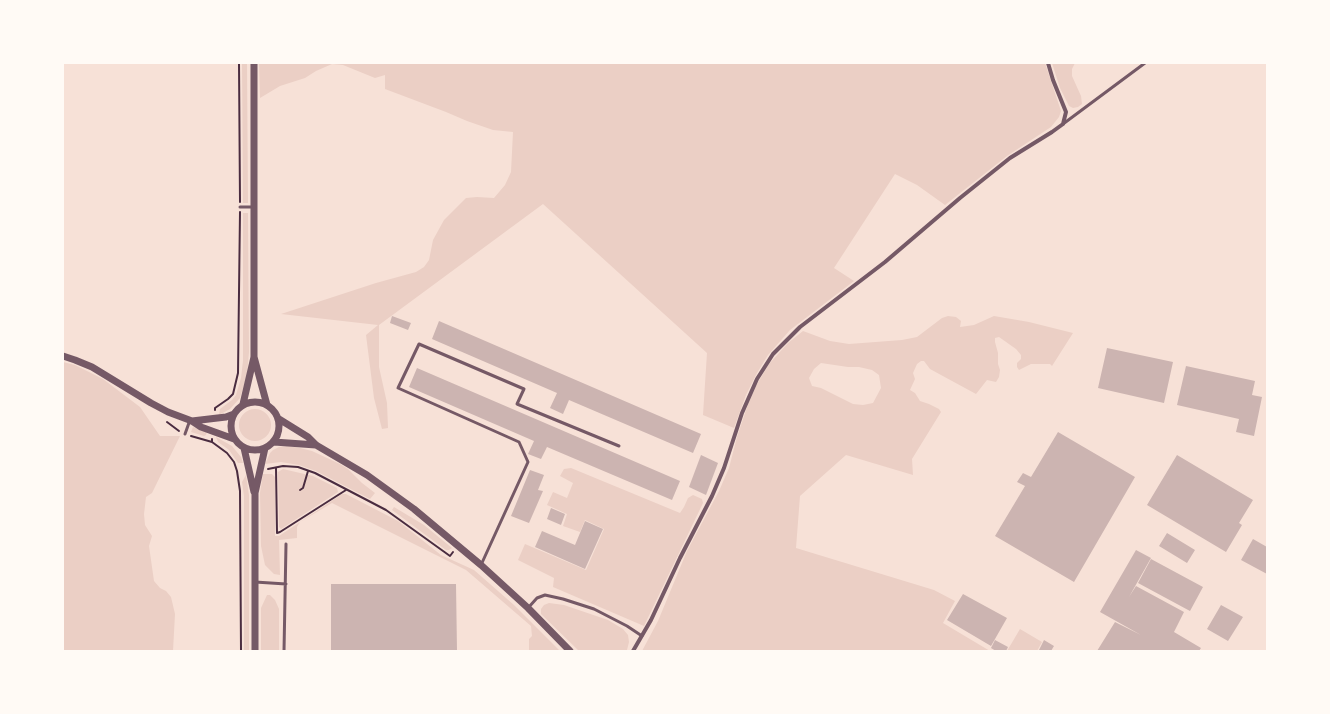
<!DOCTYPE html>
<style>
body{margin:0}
#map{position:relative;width:1330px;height:714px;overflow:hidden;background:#f7e1d7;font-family:"Libre Baskerville",serif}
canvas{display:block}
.frame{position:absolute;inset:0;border:64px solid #fffaf5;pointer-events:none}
</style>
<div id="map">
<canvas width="1330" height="714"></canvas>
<div class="frame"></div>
</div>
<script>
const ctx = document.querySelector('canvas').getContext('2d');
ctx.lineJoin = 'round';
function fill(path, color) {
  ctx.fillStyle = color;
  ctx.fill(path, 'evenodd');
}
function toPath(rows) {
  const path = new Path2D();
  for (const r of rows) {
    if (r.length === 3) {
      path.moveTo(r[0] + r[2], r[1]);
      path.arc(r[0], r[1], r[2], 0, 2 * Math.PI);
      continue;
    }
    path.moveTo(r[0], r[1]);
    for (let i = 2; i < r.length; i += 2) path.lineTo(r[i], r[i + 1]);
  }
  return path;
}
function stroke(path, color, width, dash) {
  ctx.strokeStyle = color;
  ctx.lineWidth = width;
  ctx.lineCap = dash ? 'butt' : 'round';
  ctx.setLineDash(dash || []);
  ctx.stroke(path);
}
fill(toPath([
 [242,63,247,63,248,203,243,203],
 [259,63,1045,63,1061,111,1059,117,1051,127,1007,156,945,205,917,185,895,174,834,268,854,281,790,330,768,355,757,373,746,395,734,428,703,415,707,353,543,204,379,325,379,367,387,403,388,428,382,429,374,398,366,335,378,325,281,314,376,283,416,272,424,267,429,260,433,240,444,220,466,198,477,197,494,198,505,185,511,172,513,132,493,130,467,121,446,112,385,89,385,75,375,78,343,65,332,64,316,71,305,78,280,86,260,98],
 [1052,63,1075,63,1072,69,1072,76,1081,96,1082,104,1078,107,1073,108,1069,106,1060,88],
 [243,213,248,213,249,352,247,375,240,398,230,409,219,415,220,409,232,400,236,395,241,378,243,361],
 [948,316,956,317,961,321,960,327,974,325,994,316,1029,322,1073,333,1052,366,1050,364,1031,364,1019,370,1017,367,1017,363,1021,359,1021,355,1016,349,999,337,995,338,995,342,998,353,998,364,1000,370,999,377,996,382,987,380,976,394,941,375,930,369,924,361,921,361,917,364,913,373,915,379,910,390,915,393,920,401,929,404,939,409,941,412,912,459,913,475,846,455,800,496,796,548,934,590,955,601,943,623,990,651,642,651,658,621,687,551,719,491,729,468,737,437,748,404,757,384,769,364,788,343,803,331,830,341,849,344,902,340,917,337,942,318],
 [821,363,848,367,859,367,872,370,879,375,881,388,873,403,863,405,853,404,821,388,812,386,809,378,814,369],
 [63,362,75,365,103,379,140,407,160,436,180,436,152,493,146,497,144,514,145,525,152,536,149,546,154,581,160,588,166,591,171,597,175,614,173,651,63,651],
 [255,425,16],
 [193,427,207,432,206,435,204,436,191,432],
 [216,437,232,446,241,457,243,463,238,463,229,450,218,442],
 [287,446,300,448,312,451,340,464,348,469,362,483,375,493,370,499,316,471,299,465,281,462,265,464,270,453,273,450,279,447],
 [571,468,680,513,684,507,688,498,693,495,702,499,703,503,644,626,553,587,554,578,518,560,525,544,586,570,604,529,585,520,580,532,563,526,567,514,547,505,553,492,567,498,573,483,560,476,564,469],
 [283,469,313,476,337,488,338,492,281,529,279,527,278,472],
 [263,474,272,474,275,477,275,536,279,536,342,494,346,494,398,521,441,555,474,570,514,605,560,651,536,651,529,650,529,639,532,636,531,626,466,570,332,503,300,522,297,527,297,538,279,540,280,575,274,574,265,565,261,546,260,493],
 [246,475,249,495,249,651,244,651,244,496,242,482],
 [394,507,424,525,452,548,449,550,446,550,392,510],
 [267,595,270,595,275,600,279,609,279,651,261,651,261,608],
 [549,603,564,605,608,620,623,629,628,635,629,642,627,650,579,651,541,614,541,609,544,605],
 [1020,629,1042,642,1037,651,1007,651]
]), '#ebcfc5');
fill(toPath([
 [392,316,411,323,408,330,390,323],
 [439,321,701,434,693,453,569,400,563,414,550,408,557,393,432,339],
 [1107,348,1173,362,1164,403,1098,388],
 [1186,366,1255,381,1252,395,1262,397,1254,436,1236,432,1239,419,1177,405],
 [417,368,680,481,672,500,547,447,541,459,528,454,534,441,409,387],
 [1058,432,1135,477,1074,582,995,536,1025,486,1017,482,1023,473,1031,477],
 [701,455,718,463,706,495,689,487],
 [1177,455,1253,500,1239,523,1242,525,1226,552,1147,505],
 [530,470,544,475,538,490,543,491,529,523,511,516],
 [551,508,565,514,561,525,547,519],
 [585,521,603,529,585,569,535,547,542,531,575,545],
 [1167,533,1195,550,1187,563,1159,546],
 [1253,539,1267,547,1267,574,1241,560],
 [1136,550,1151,558,1129,597,1136,586,1184,612,1174,632,1201,648,1199,651,1097,651,1115,622,1141,635,1100,612],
 [1151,559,1203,587,1190,611,1138,583],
 [331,584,456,584,457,651,331,651],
 [963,594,1007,618,991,646,947,620],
 [1221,605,1243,617,1228,641,1207,629],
 [995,640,1008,647,1006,651,996,651,991,648],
 [1044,640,1054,646,1051,651,1039,650]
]), '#ccb4b1');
stroke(toPath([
 [239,63,240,202],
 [215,410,215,408,228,399,233,394,238,373,240,212],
 [167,422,179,431],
 [191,436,212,442],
 [212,439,212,442,227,453,234,462,237,471,240,491,241,651],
 [276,468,277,533,280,532,346,490],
 [268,469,283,466,298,467,315,473,386,510,450,556,453,552],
 [300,490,303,488,308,471]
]), '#4a2c40', 2);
stroke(toPath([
 [1063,124,1145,63],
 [240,207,254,207],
 [185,434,190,420],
 [481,565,528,462,519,442,398,388,419,344,524,389,517,404,619,446],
 [255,582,286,584],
 [528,608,537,598,545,595,563,599,594,609,627,626,642,636],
 [284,651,286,544]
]), '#755966', 3);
stroke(toPath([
 [633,651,651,620,680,558,712,496,724,468,742,413,757,379,773,354,800,327,885,262,960,198,1010,158,1052,132,1063,124,1066,112,1053,80,1048,63]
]), '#755966', 4);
stroke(toPath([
 [63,356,75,360,92,367,151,403,168,412,192,421,201,427,234,439],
 [254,357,267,405],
 [255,426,24],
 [243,404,254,357,254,63],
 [279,419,308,437,316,445,367,475,414,509,481,565,528,608,570,651],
 [192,421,226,417,234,414],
 [274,442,316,445],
 [244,448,254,492],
 [255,651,255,493,265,448]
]), '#755966', 7);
</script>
